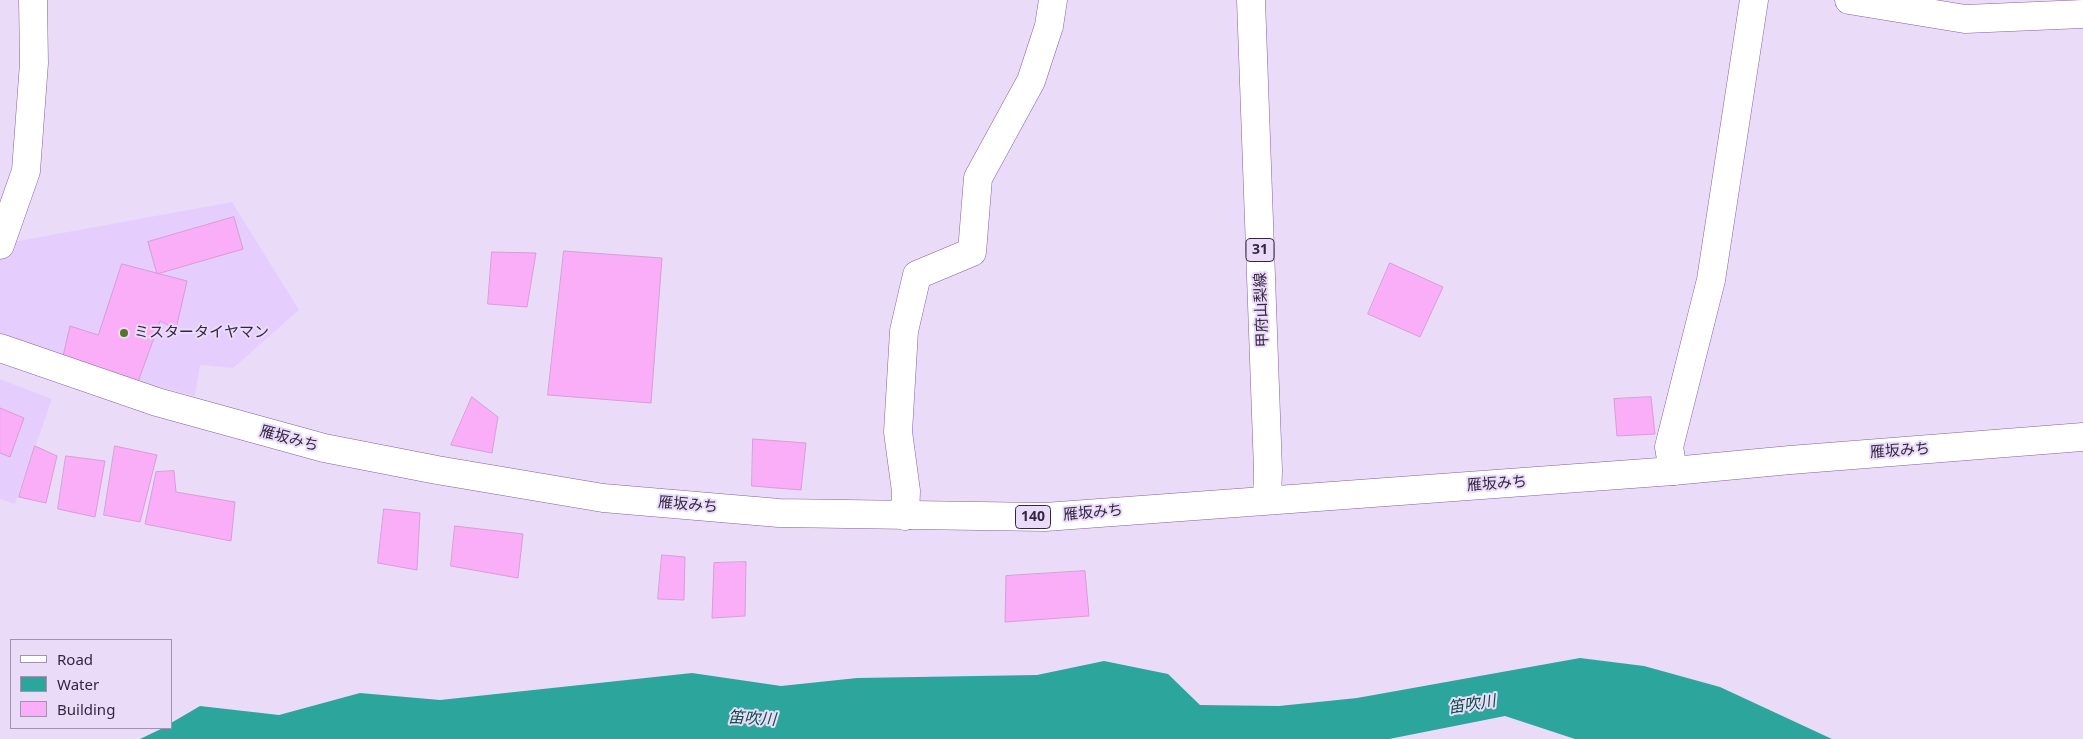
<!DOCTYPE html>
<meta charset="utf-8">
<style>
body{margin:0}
#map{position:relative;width:2083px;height:739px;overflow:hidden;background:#eadcf9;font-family:"Noto Sans",sans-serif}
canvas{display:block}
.legend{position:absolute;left:10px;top:639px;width:162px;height:90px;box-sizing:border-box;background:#eadcf9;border:1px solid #a193b0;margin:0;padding:6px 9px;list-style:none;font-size:15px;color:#342642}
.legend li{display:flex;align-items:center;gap:10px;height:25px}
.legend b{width:25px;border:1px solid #a193b0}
</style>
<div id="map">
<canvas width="2083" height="739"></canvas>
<ul class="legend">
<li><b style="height:6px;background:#fff"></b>Road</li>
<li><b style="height:14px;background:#2ca59c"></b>Water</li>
<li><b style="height:14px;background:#faaef8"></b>Building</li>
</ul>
</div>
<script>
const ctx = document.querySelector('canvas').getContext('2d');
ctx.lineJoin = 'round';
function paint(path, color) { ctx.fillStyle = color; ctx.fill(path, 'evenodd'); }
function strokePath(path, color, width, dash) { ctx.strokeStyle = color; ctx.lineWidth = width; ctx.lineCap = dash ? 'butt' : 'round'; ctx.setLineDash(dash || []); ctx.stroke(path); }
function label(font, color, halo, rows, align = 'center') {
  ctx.font = font + ' "Noto Sans","Noto Sans JP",sans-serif'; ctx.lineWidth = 4; ctx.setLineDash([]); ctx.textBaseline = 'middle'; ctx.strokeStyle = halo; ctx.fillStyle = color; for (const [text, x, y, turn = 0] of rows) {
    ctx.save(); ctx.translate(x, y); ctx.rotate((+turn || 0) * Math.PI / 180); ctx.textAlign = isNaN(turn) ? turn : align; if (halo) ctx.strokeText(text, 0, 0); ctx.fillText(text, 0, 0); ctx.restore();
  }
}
const built = new Path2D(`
 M232,202l67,108 -66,58 -33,-3 -5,31 -151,-38 -44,-22v-90l2,-2z
 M0,379l52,20 -37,105 -15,-5z`);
const water = new Path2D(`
 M1580,658l64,8 76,21 112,52h-257l-70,-23 -116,23h-1249l23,-11h8v-5l29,-17 79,9 81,-22 80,7 252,-27 89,13 76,-8 180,-3 67,-14 64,13 32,31 79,1 78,-8z`);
const building = new Path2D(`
 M234,217l9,32 -86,25 -9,-32z
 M564,251l98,7 -11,145 -103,-8z
 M492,252l44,1 -9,54 -39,-3z
 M1390,263l53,24 -23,50 -52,-23z
 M122,264l65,17 -11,48 -16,-8 -26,72 -73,-28 9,-39 28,9z
 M472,397l26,20 -6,36 -41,-8z
 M1651,397l4,37 -38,2 -3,-37z
 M0,408l24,10 -14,39 -10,-4z
 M753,439l53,4 -5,47 -49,-4z
 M35,446l22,10 -11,47 -27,-6z
 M115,446l42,9 -17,67 -36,-7z
 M66,456l39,5 -10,56 -37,-8z
 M174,471l2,21 59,10 -4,39 -86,-17 11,-52z
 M384,509l36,4 -3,57 -39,-7z
 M455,526l68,8 -5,44 -67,-12z
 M662,555l23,2 -1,43 -26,-1z
 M746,562l-1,54 -33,2 2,-55z
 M1085,571l4,45 -84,6 1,-46z`);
const minor = new Path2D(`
 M1849,0l116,19 118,-5
 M0,245l26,-74 8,-108 -1,-63
 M1673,471l-4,-24 42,-167 43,-280
 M905,516l1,-25 -8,-59 6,-101 13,-56 55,-23 6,-74 53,-97 18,-55 4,-26`);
const major = new Path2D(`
 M1251,0l17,470 -1,30`);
const highway = new Path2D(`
 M0,348l157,54 167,46 113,22 166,28 176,15 266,4 628,-46 117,-11 293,-23`);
const markers = [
 [124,333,5,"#587429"]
];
const shields = [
 [1260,250,28],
 [1033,517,35]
];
const shieldNames = [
 ["31",1260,250],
 ["140",1033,517]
];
const streetNames = [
 ["甲府山梨線",1262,310,-92],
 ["雁坂みち",289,439,15],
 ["雁坂みち",1900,451,-4],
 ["雁坂みち",1497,484,-4],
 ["雁坂みち",688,505,5],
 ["雁坂みち",1093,513,-5]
];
const poiNames = [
 ["ミスタータイヤマン",134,333]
];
const waterNames = [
 ["笛吹川",1472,705,-9],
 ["笛吹川",752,719,3]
];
paint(built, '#e5cefd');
paint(water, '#2ca59c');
paint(building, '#faaef8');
strokePath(building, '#d89cd6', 1);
strokePath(minor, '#8260a1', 29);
strokePath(major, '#8260a1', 29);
strokePath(highway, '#8260a1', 29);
strokePath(minor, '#fff', 28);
strokePath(major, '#fff', 28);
strokePath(highway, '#fff', 28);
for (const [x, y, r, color] of markers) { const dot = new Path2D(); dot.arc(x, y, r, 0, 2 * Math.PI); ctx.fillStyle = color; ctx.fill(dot); strokePath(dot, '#eadcf9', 2); }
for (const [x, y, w] of shields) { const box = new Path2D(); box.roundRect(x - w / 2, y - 11.5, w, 23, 4); ctx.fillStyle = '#eadcf9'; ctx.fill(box); strokePath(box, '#342642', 1); }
label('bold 14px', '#342642', null, shieldNames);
label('15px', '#342642', '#eadcf9', streetNames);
label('15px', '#342642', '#eadcf9', poiNames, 'left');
label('italic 16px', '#084e49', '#eadcf9', waterNames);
</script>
